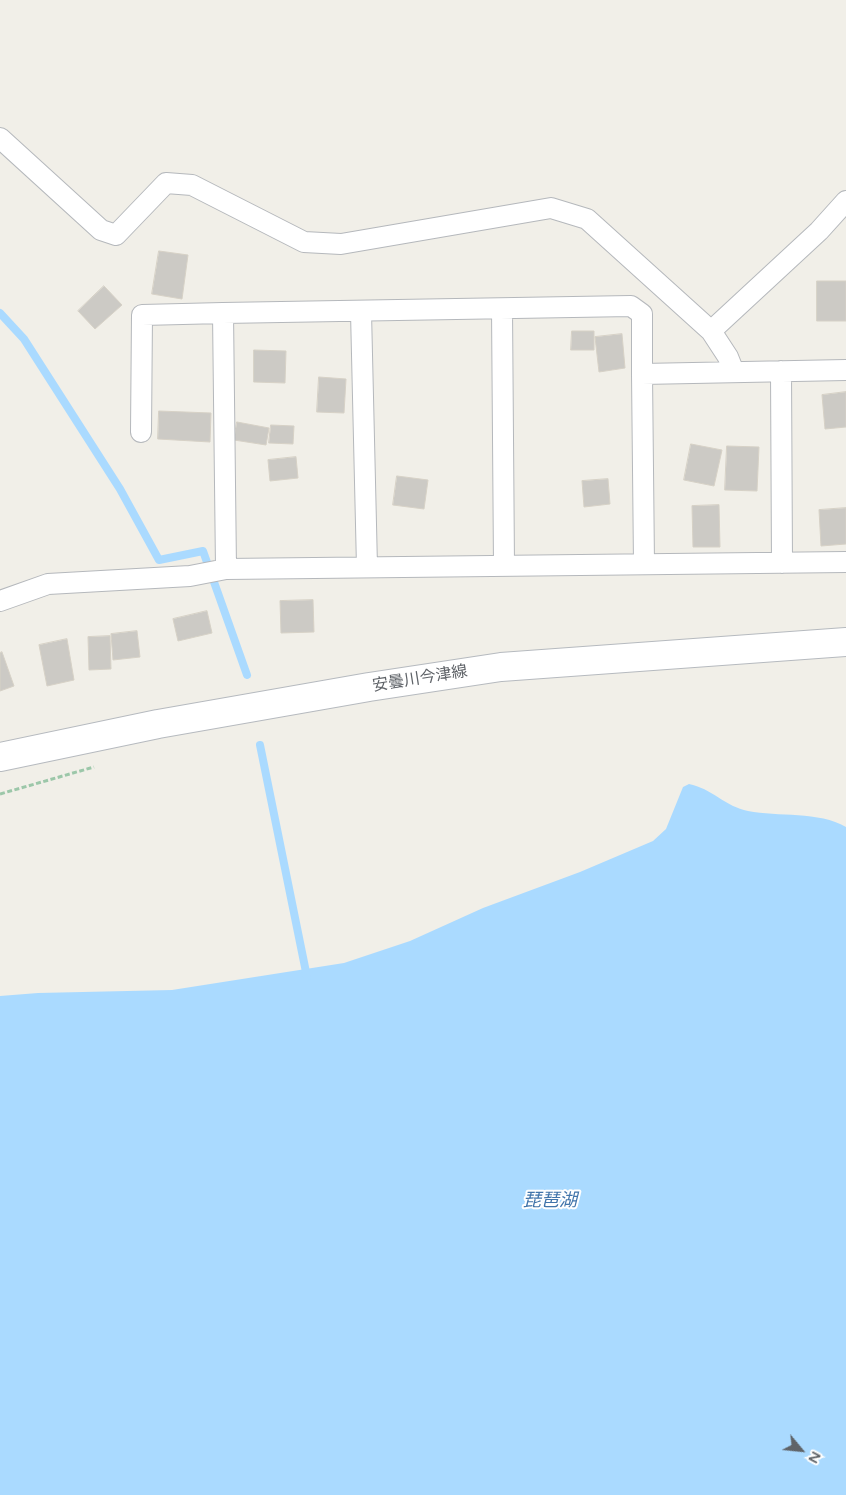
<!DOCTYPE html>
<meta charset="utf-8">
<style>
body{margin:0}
#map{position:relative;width:846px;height:1495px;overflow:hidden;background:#f1efe8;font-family:"Varela Round",sans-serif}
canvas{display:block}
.north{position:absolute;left:776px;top:1425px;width:50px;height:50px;-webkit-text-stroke:4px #fff;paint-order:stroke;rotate:118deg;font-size:14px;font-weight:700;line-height:20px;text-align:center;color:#5f6368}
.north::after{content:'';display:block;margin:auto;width:18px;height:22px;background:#5f6368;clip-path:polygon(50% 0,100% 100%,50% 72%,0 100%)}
</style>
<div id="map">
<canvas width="846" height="1495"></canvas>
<div class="north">N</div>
</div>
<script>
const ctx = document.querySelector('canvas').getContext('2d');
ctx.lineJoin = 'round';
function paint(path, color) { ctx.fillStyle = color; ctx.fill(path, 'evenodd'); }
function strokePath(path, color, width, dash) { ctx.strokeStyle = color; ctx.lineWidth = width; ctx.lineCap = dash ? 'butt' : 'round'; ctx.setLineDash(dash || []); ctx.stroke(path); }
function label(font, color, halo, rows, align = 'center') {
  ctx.font = font + ' "Varela Round","Noto Sans JP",sans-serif'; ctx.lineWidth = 4; ctx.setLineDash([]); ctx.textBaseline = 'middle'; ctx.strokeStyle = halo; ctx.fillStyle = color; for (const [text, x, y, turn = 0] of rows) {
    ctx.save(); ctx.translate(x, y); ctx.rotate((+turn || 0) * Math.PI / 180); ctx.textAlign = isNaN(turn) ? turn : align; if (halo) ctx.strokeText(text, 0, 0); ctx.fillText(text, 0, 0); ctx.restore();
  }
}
const water = new Path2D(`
 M689,784c22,4 37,23 59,27 30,6 71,0 98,16v668h-846v-499l38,-3 134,-3 172,-27 66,-22 73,-33 97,-36 73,-31 13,-12 17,-42z`);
const stream = new Path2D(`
 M0,313l24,26 96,150 39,71 44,-9 44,124
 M260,745l47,232`);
const building = new Path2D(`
 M159,251l29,4 -6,44 -30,-5z
 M817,281h29v40h-29z
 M104,286l18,19 -27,24 -17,-18z
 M572,331h22v19h-23z
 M622,334l3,34 -26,4 -4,-35z
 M254,350l32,1 -1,32 -31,-1z
 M319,377l27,2 -2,34 -27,-1z
 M846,392v35l-21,2 -3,-34z
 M159,411l52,2 -1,29 -52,-3z
 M237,422l32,6 -3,17 -32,-5z
 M271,425l23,1 -1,18 -24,-1z
 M691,444l31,6 -8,36 -30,-6z
 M727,446l32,1 -2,44 -32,-1z
 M296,457l2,21 -28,3 -2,-21z
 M397,476l31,4 -4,29 -31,-4z
 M608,479l2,25 -26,3 -2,-26z
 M719,505l1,42h-27l-1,-41z
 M846,508v36l-25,2 -2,-36z
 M313,600l1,32 -33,1 -1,-32z
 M207,611l5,22 -34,8 -5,-22z
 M137,631l3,26 -27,3 -2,-26z
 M110,636l1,33 -22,1 -1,-33z
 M67,639l7,41 -27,6 -8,-41z
 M2,652l12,34 -14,5v-38z`);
const path = new Path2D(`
 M0,794l94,-27`);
const street = new Path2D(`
 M0,138l101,92 15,5 50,-52 26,2 112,57 37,2 210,-36 36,11 124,112 108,-100 27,-30
 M502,309l2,257
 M361,312l6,255
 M711,331l17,26 6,15
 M781,371l1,192
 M642,374l2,190
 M141,432l1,-117 81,-2
 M226,569l-3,-256 408,-7 11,8v60l204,-4
 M0,601l48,-17 142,-8 36,-7 620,-7`);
const secondary = new Path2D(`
 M0,757l158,-33 211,-37 132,-20 345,-25`);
const streetNames = [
 ["安曇川今津線",420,679,-9]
];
const waterNames = [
 ["琵琶湖",550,1201]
];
paint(water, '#aadaff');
strokePath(stream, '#aadaff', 8);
paint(building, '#cccac5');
strokePath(building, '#d6d1c6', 1);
strokePath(street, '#b5b8bc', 22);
strokePath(secondary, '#b6babf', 30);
strokePath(path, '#9cc7a9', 3, [5, 2.5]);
strokePath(street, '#fff', 20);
strokePath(secondary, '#fff', 28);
label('16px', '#5f6368', '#fff', streetNames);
label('italic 18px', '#4174aa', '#fff', waterNames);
</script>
